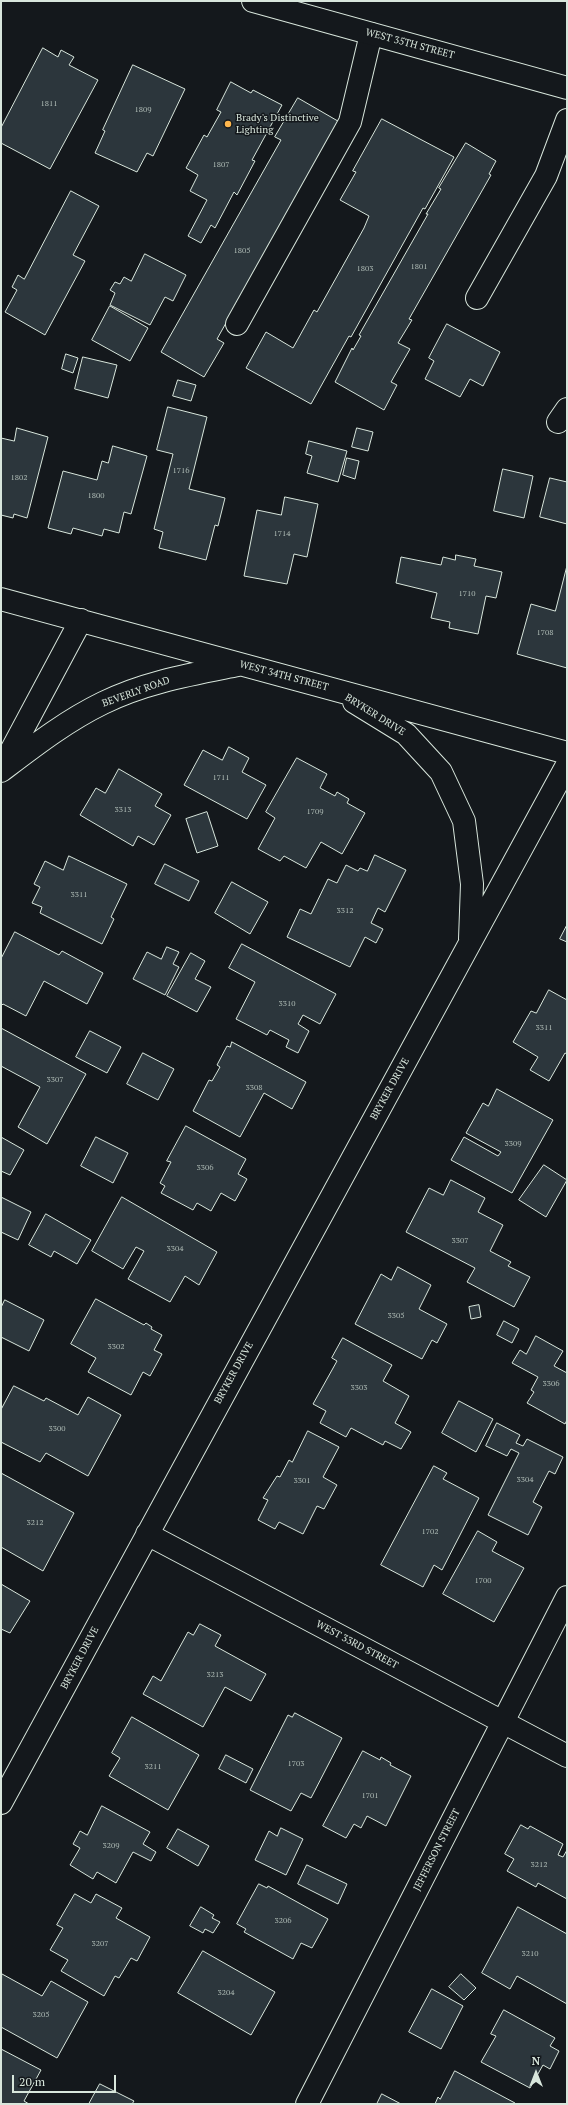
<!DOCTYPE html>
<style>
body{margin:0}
#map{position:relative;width:568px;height:2105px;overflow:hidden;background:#14181c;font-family:"PT Serif",serif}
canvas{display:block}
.frame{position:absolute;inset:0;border:2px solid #d8e6dc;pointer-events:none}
.north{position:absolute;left:516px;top:2053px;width:40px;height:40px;-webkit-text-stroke:3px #14181c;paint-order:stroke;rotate:0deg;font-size:11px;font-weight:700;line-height:16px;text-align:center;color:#d8e6dc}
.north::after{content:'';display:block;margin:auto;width:14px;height:18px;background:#d8e6dc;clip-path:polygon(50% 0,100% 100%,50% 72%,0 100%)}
.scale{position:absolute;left:12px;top:2075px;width:104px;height:18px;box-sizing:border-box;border:2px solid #d8e6dc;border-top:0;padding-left:5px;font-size:12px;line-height:14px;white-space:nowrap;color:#d8e6dc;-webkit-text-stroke:3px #14181c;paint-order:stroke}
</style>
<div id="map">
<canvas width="568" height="2105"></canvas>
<div class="frame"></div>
<div class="north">N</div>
<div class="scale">20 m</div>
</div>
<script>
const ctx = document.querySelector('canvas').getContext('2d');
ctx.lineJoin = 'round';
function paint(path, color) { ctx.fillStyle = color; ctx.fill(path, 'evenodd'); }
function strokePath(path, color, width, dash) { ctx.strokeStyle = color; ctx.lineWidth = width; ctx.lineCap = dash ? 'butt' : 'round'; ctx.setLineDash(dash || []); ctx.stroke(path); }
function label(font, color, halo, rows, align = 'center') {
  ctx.font = font + ' "PT Serif",serif'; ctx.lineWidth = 3; ctx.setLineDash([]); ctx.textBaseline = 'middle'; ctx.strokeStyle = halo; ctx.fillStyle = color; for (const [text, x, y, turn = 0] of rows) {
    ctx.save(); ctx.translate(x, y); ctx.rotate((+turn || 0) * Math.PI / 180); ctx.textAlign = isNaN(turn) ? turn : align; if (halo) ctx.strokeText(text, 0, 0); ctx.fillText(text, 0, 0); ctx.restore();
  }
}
const building = new Path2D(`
 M43,48l15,9 3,-7 13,7 -5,8 29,15 -48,89 -49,-26v-15z
 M133,65l52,24 -32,67 -6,-3 -10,19 -42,-19 10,-22 -2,-1z
 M231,82l20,11 2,-3 29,15 -30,55 3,1 -18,34 -3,-3 -19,36 -4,-3 -10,18 -13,-7 19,-36 -17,-9 8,-16 -12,-7 18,-33 3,2 14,-25 -4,-2z
 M298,98l45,26 -26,37 -100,178 7,4 -20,34 -43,-25 120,-212 -6,-3z
 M382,119l72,38 -29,52 -2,-1 -72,129 -2,-1 -38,68 -65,-36 20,-36 27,16 21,-38 3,2 47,-84 5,-12 -29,-16 16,-28 -3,-1z
 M466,143l30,18 -7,13 2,1 -82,144 3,1 -14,23 12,6 -19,33 6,3 -13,25 -49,-28 17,-34 1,2 8,-14 -2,-1 69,-121h-2l15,-25 -2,-1z
 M71,191l28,15 -26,49 12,6 -40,74 -40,-23 12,-22 -5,-3 6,-12 6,4z
 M145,254l41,21 -13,26 -8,-4 -15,28 -40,-20 5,-12 -5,-3 5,-8 5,2 4,-7 7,4z
 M110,306l38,22 -18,33 -38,-21z
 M447,324l53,28 -17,34 -13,-7 -10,18 -35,-18 9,-18 -5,-3z
 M66,354l12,4 -5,15 -11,-4z
 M83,357l34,8 -9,33 -33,-9z
 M178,380l18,5 -5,16 -18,-5z
 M168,407l39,10 -18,72 36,9 -7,28 -3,-1 -9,35 -47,-12 4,-16 -9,-3 19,-75 -16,-4z
 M17,428l31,9 -21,81 -13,-4 -1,4 -12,-3v-77l13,3z
 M357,428l16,4 -5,19 -16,-4z
 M309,441l38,10 -9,31 -31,-9 5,-17 -6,-2z
 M113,446l34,10 -16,58 -7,-2 -5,21 -15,-4 -2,7 -29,-8 -2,6 -23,-6 15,-57 34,9 5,-19 6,2z
 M347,458l12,3 -4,18 -12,-4z
 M503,469l30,7 -9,42 -30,-7z
 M550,478l17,4v42l-27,-7z
 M285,497l33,7 -11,53 -13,-3 -7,30 -43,-8 13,-66 24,5z
 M456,555l20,4 -2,7 28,6 -6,26 -10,-2 -8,38 -29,-6 1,-6 -19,-4 6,-25 -41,-10 5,-26 40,8 2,-8 12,3z
 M567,566v102l-50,-14 14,-50 24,7z
 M229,747l20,11 -7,14 24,13 -19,34 -63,-34 19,-35 19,10z
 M297,758l30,16 -7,14 15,8 2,-4 12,7 -2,4 18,10 -23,41 -21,-12 -15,26 -22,-12 -4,5 -22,-12 17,-31 -9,-6z
 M119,769l43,25 -7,12 16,9 -17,30 -16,-9 -5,10 -53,-31 16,-27 9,5z
 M207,812l11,34 -21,7 -11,-34z
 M375,855l31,15 -21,42 -7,-4 -7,15 12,6 -7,14 -11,-6 -15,30 -63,-30 13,-28 11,5 17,-35 9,4 9,-18 12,6 2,-3 7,3z
 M69,856l58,28 -16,33 3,2 -12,25 -62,-31 2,-6 -10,-4 8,-16 -6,-3 11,-23 18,9z
 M165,864l34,17 -10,20 -34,-17z
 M232,882l36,20 -18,32 -35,-21z
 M567,925v17l-7,-3z
 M15,932l44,23 3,-4 41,22 -16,31 -43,-23 -18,35 -23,-12 -2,2v-47z
 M242,944l94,50 -16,30 -17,-9 -5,9 11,7 -11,22 -12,-6 3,-7 -19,-10 -3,5 -31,-16 19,-37 -26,-14z
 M167,947l12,5 -6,12 6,3 -14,28 -32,-16 14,-27 14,7z
 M191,953l14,8 -10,18 16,8 -14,25 -30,-16z
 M549,990l18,10v54l-2,-1 -16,28 -19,-11 8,-13 -25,-15 18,-31 5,2z
 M1,1028l85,46 -39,70 -29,-17 22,-40 -39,-21z
 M90,1031l31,16 -14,26 -31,-16z
 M232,1042l74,40 -14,27 -28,-16 -24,44 -47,-26 16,-31 3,1 8,-14 -3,-2 10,-19 3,1z
 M143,1053l31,16 -16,31 -31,-16z
 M497,1089l56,31 -41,73 -61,-33 13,-23 34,19 3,-4 -35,-19 17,-30 5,3z
 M186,1126l60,33 -8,15 9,5 -12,22 -14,-8 -10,18 -14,-8 -4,7 -32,-17 4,-7 -5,-3 11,-21 -4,-1z
 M1,1137l23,13 -14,25 -9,-4z
 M96,1137l32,16 -15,30 -32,-17z
 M544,1165l23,15 -21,37 -27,-17z
 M451,1180l34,18 -7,14 25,13 -13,26 21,11 -3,4 22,11 -16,30 -47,-25 8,-14 -69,-36 23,-44 14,7z
 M1,1197l30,15 -13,28 -17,-8z
 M122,1197l95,55 -18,33 -14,-9 -15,26 -42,-23 16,-28 -8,-4 -13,22 -31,-18z
 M46,1214l45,26 -14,24 -23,-13 -3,6 -22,-12z
 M398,1267l33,18 -12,24 28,15 -10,19 -5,-3 -10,19 -67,-35 26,-50 10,6z
 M96,1299l48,26 2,-2 6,4 -1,2 11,6 -8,15 8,4 -12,22 -7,-4 -12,23 -43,-23 8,-14 -25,-14z
 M5,1300l39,20 -15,31 -28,-14v-29z
 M479,1305l2,12 -10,2 -2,-12z
 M504,1321l15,8 -7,14 -15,-8z
 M536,1336l27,15 -9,15 13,7v47l-2,4 -38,-21 7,-11 -3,-2 7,-13 -26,-14 8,-13 6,4z
 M343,1338l49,27 -9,16 26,15 -14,27 16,9 -10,17 -16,-8 -2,4 -32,-17 -5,9 -26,-14 6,-12 -13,-7 24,-43 -5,-3z
 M14,1386l30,15 2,-3 32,17 10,-18 33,18 -33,61 -42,-23 -6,9 -39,-20v-32z
 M459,1401l34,18 -17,33 -34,-19z
 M497,1423l23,12 -4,8 7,3 4,-7 36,18 -8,17 -6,-3 -16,31 9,5 -14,28 -40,-20 31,-62 -8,-4 -4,7 -21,-10z
 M308,1431l31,16 -16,30 14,8 -13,24 -7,-3 -14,28 -24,-12 -4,7 -17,-9 10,-20 -5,-2 14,-22 3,1 9,-17 3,2z
 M434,1466l13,7 -4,6 36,19 -37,72 -8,-5 -11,22 -42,-22z
 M1,1473l73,40 -31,58 -42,-24z
 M478,1531l19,11 -5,9 32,17 -30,54 -51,-28z
 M1,1584l29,17 -20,32 -9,-4z
 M200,1624l21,11 -6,11 51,28 -15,27 -26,-14 -22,40 -60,-33 10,-18 8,5 27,-49 5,3z
 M295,1713l47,25 -31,60 -10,-5 -10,18 -41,-21 38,-75 4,2z
 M132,1717l67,38 -31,55 -59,-34 11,-18 -8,-5z
 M363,1751l17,9 1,-3 10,6 -1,2 21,11 -25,50 -19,-10 -6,12 -7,-4 -8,14 -23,-12z
 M226,1755l27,14 -7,14 -27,-14z
 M102,1806l48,26 -7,12 13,8 -5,9 -18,-9 -17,31 -19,-11 -4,7 -23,-14 10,-17 -7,-4 7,-13 7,4z
 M521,1825l7,4 2,-3 33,18 -5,11 5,2 4,-7v49l-29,-16 -2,4 -29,-16 7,-12 -9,-5z
 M281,1828l22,11 -17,36 -31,-15 14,-29 8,5z
 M178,1829l31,17 -11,20 -31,-18z
 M307,1865l40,19 -9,20 -40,-20z
 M259,1884l8,4 1,-2 60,33 -16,29 -11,-5 -8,16 -49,-27 2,-3 -9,-5z
 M75,1894l16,9 5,-9 26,14 -6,10 34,19 -13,24 -6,-3 -12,20 -4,-2 -11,20 -43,-25 7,-11 -18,-10 13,-22 -6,-3z
 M201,1907l13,8 -2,3 8,4 -7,11 -8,-4 -2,4 -13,-7z
 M518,1907l49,27v70l-50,-28 -7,13 -28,-16z
 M203,1951l72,41 -24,43 -73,-42z
 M2,1974l40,22 9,-15 37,21 -31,56 -56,-31z
 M461,1974l15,14 -12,12 -15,-13z
 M432,1989l31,17 -22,43 -32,-17z
 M504,2010l51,28 -5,8 9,5 -9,18 -7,-4 -13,23 -49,-26 15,-26 -5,-2z
 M1,2049l40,21 -17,31 5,3h-28z
 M455,2071l60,32v1h-80l3,-7 2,2z
 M100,2084l34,17 -2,3h-43z
 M382,2094l19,10h-24z`);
const minor = new Path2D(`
 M477,298l69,-122 21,-56
 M237,324l113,-202 21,-88
 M558,422l9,-13
 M1,599l566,154
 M354,702l52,32 35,38 23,49 8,63 -2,55
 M3,766l78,-146
 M1,771c33,-25 65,-50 102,-68 42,-21 90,-29 135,-38
 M147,1534l420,222
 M1,1803l566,-1038
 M307,2104l260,-507`);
const major = new Path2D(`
 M253,1l314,87`);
const markers = [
 [228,124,4,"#ffb74d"]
];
const numberNames = [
 ["1811",49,104],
 ["1809",143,110],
 ["1807",221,165],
 ["1805",242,251],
 ["1801",419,267],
 ["1803",365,269],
 ["1716",181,471],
 ["1802",19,478],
 ["1800",96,496],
 ["1714",282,534],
 ["1710",467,594],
 ["1708",545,633],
 ["1711",221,778],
 ["3313",123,810],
 ["1709",315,812],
 ["3311",79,895],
 ["3312",345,911],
 ["3310",287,1004],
 ["3311",544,1028],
 ["3307",55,1080],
 ["3308",254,1088],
 ["3309",513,1144],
 ["3306",205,1168],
 ["3307",460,1241],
 ["3304",175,1249],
 ["3305",396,1316],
 ["3302",116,1347],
 ["3306",551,1384],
 ["3303",359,1388],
 ["3300",57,1429],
 ["3304",525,1480],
 ["3301",302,1481],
 ["3212",35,1523],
 ["1702",430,1532],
 ["1700",483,1581],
 ["3213",215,1675],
 ["1703",296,1764],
 ["3211",153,1767],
 ["1701",370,1796],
 ["3209",111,1846],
 ["3212",539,1865],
 ["3206",283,1921],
 ["3207",100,1944],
 ["3210",530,1954],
 ["3204",226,1993],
 ["3205",41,2015]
];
const streetNames = [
 ["WEST 35TH STREET",410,44,15],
 ["WEST 34TH STREET",284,676,15],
 ["BEVERLY ROAD",136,692,-20],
 ["BRYKER DRIVE",375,715,32],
 ["BRYKER DRIVE",390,1089,-61],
 ["BRYKER DRIVE",234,1373,-61],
 ["WEST 33RD STREET",357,1645,28],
 ["BRYKER DRIVE",80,1658,-62],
 ["JEFFERSON STREET",437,1850,-63]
];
const poiNames = [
 ["Brady's Distinctive",236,118],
 ["Lighting",236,130]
];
paint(building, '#2c363c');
strokePath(building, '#d8e6dc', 1);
strokePath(minor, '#d8e6dc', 24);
strokePath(major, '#d8e6dc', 24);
strokePath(minor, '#14181c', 22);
strokePath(major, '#14181c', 22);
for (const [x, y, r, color] of markers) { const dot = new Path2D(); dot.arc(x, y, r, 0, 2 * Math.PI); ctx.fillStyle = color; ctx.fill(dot); strokePath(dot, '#14181c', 1.5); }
label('8px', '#adbab4', null, numberNames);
label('10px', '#d8e6dc', '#14181c', streetNames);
label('10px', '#d8e6dc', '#14181c', poiNames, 'left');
</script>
